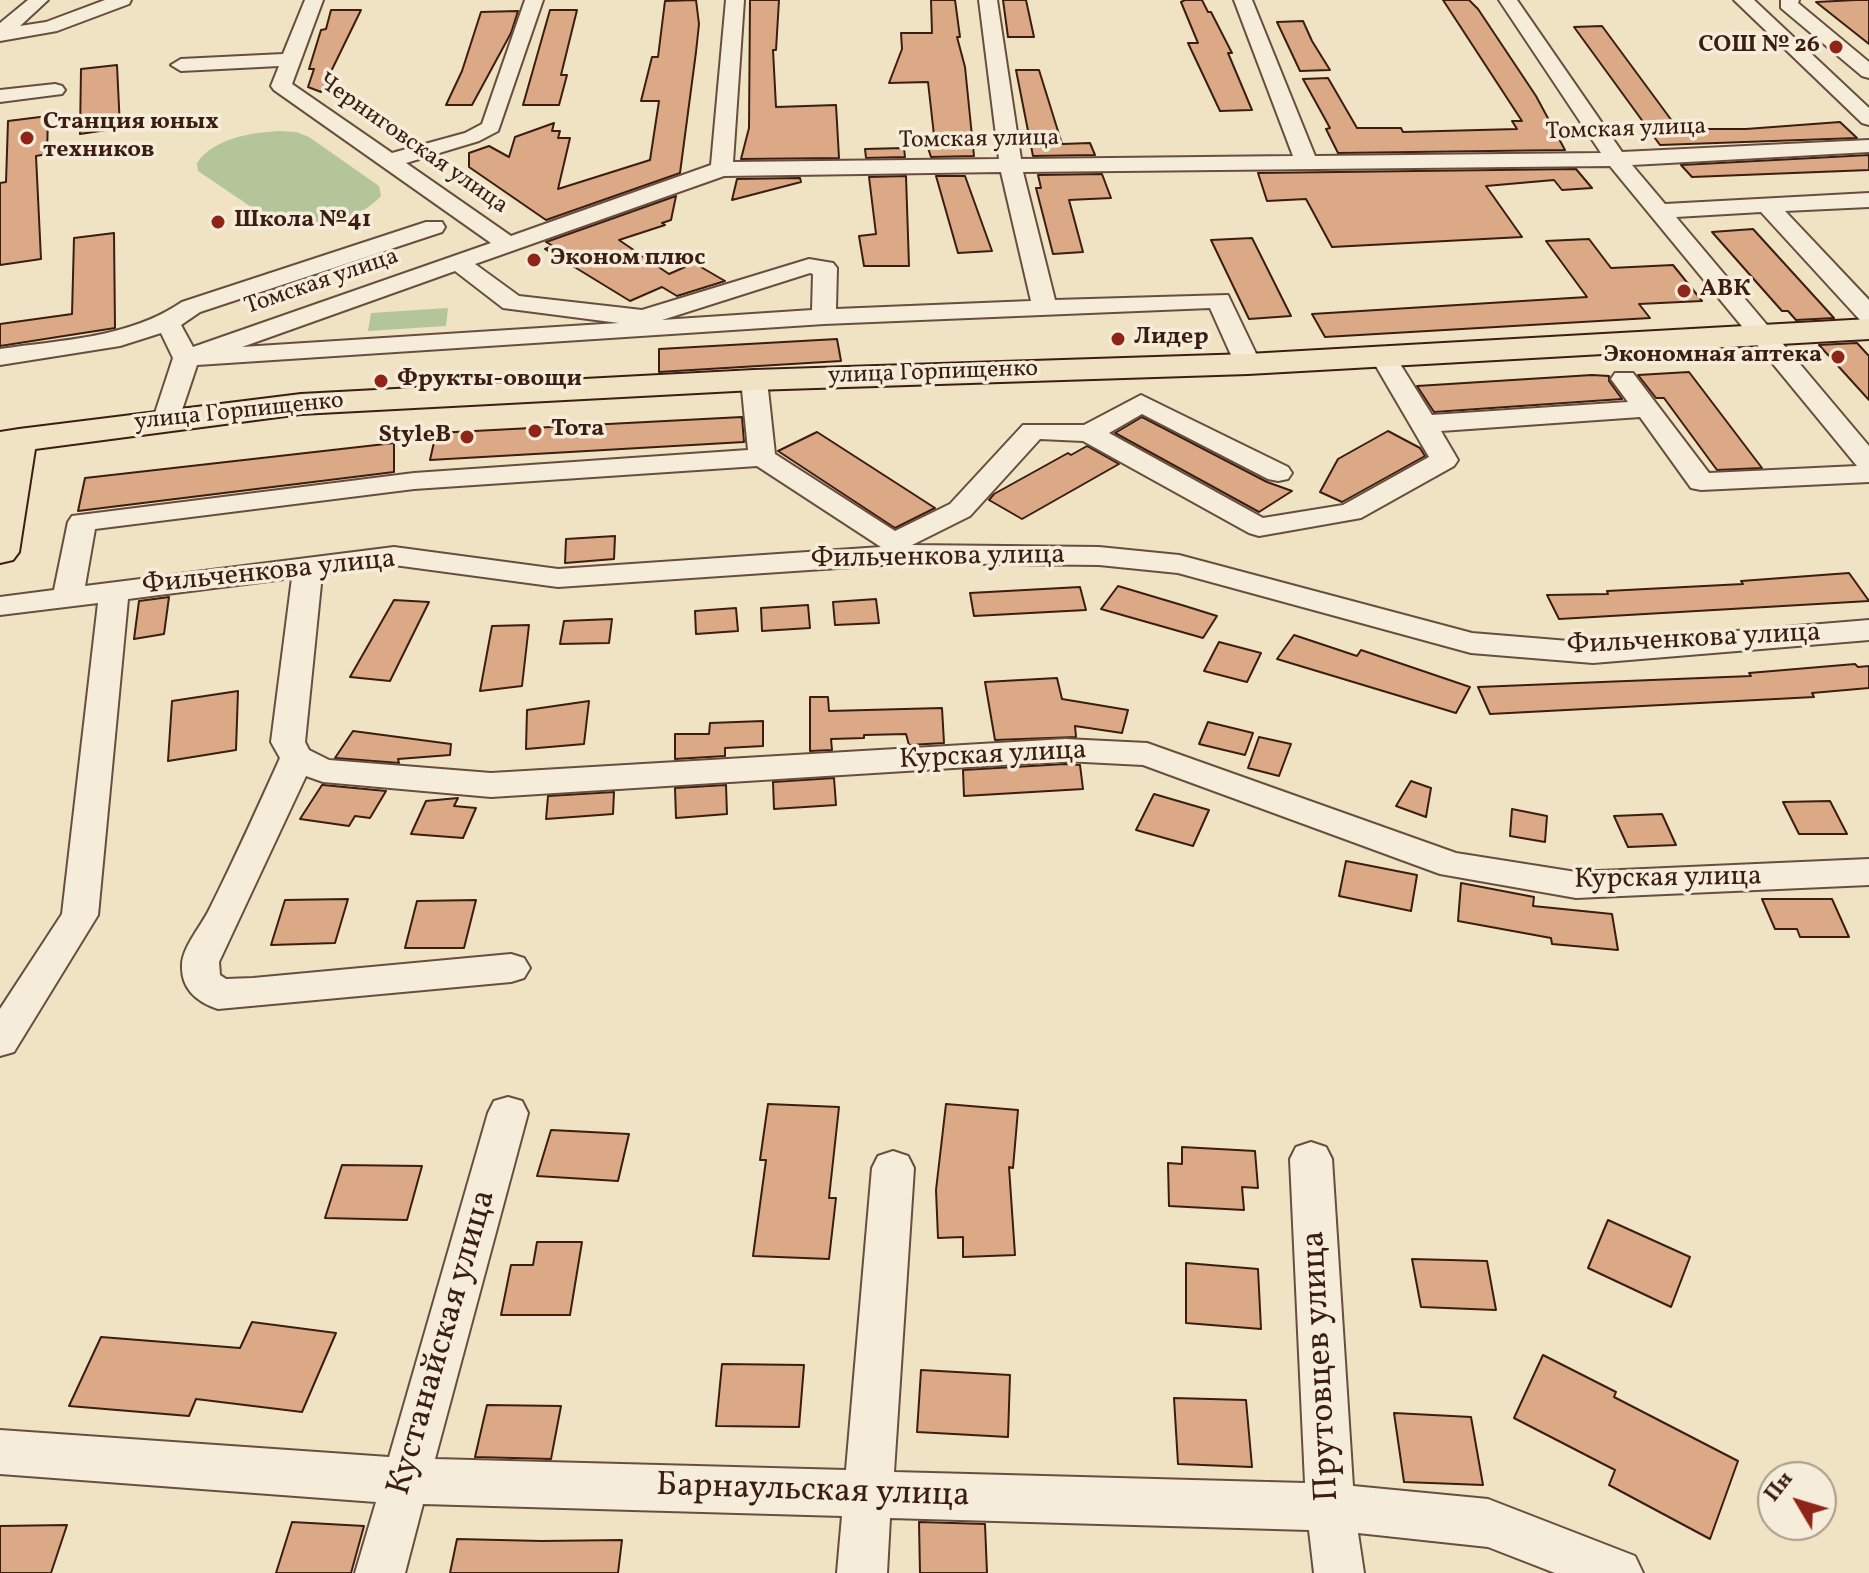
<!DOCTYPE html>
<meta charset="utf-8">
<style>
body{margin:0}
#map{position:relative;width:1869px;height:1573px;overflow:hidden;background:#efe3c4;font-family:Vollkorn,serif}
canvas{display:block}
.north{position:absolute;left:1757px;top:1461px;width:80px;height:80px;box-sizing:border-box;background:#f5edd9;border:2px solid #ab9a89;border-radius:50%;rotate:308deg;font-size:22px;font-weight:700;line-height:32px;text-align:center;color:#3b1d11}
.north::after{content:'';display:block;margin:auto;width:28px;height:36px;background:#8f2418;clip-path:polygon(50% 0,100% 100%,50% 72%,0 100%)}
</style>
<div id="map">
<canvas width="1869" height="1573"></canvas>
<div class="north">Пн</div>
</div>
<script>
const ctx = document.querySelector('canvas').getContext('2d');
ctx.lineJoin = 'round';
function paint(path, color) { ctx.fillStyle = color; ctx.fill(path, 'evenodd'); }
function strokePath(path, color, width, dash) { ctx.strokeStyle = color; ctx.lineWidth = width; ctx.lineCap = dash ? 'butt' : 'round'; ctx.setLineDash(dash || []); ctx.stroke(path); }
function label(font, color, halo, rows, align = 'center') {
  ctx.font = font + ' Vollkorn,serif'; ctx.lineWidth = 7; ctx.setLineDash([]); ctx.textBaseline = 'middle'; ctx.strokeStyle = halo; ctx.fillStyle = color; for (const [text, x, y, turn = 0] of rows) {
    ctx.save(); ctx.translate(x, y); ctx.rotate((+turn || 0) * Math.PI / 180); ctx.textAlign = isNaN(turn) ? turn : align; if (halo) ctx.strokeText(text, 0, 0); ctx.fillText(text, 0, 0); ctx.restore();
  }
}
const green = new Path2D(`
 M278,131l18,1 13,5 70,49 2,10c-26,28 -69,33 -106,27l-77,-52 -1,-8c17,-25 53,-30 81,-32z
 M448,308l-2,18 -78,5 3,-18z`);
const building = new Path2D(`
 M696,0l3,24 -3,28 -16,121 -134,47 -77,-53v-14l20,-7 20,11 6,-20 39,-14 -2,8h8l-2,7h12l-12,51 92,-29 9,-59h-18l11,-44h6l7,-56z
 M750,0h29l-3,50h-3l3,57 60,-2 3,53 -98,1 8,-31z
 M931,0h24l5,37h-3l8,30 9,89 -43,1 -4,-12 8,-1 -7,-62 -39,1 13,-34 -1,-16h31z
 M1003,0h23l8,37h-26z
 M1185,0h17l6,12h3l21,41h-4l24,57 -32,1 -32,-68h10l-17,-41z
 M1443,0h26l9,9 58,87 29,54 -227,3 -12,-24 4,-1 -27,-49 25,-1 29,50h44l2,4 114,-3 -5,-8h10z
 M1869,0v44l-53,-42 40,-2z
 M331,10h30l-40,82 -13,-5 6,-18h-5l12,-39 5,-1z
 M550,10h27l-16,65h6l-8,30h-36z
 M518,11l-7,22 -39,72h-26l16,-34 19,-59z
 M1303,21l9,20 18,29 -30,1 -23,-49z
 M1602,26l76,103h68l94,-7 17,16 -197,7 -86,-118z
 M117,65l3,63 -40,6 1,-65z
 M1016,70h23l23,74 28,-1 5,12 -62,1z
 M48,116l-1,38 -11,2 5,103 -41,6v-82l6,-1 2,-61z
 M904,148l1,9 -39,1 -1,-9z
 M1869,155v15l-177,7 -11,-12z
 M1576,169l16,19 -30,2 -8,-10 -68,6 36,51 -190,10 -26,-48 -39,2 -9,-28z
 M1102,174l9,24 -42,2 14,52 -30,2 -17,-66h5l-3,-13z
 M906,176l3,90h-45l-5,-30 17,-2 -7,-57z
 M936,176h29l27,75 -34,2z
 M800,178l1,4 -69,18 5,-21z
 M676,196l-5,24 -9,3 3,2 -46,15 50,34 25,-11 31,18 -48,15 -15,-9 -32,14 -85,-52 8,-3 -7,-4z
 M1753,229l81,89 -38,2 -8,-9h-6l-70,-79z
 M114,233l1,95 -115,18v-22l72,-10 2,-76z
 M1252,238l39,78 -42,3 -38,-79z
 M1589,239l22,29 62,-3 29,36 -63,3 11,14 -325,19 -13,-23 275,-17 -41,-56z
 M837,339l4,22 -182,11v-23z
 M1857,343l12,13v44l-50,-55z
 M1689,372l73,96 -45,2 -53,-72h-8l-18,-23z
 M1592,375l17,1v5l13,18 -188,13 -17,-26z
 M742,417l2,25 -314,18 6,-27z
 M1142,417l125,65 25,9 -33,21 -144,-79z
 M1388,431l32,17 5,8 -83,46 -22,-10 18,-33z
 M817,432l118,76 -40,20 -117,-77z
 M394,443v29l-316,39 7,-33z
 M1087,446l32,18 -97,55 -33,-19 5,-6 74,-41 3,2z
 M615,536l-1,23 -49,4 1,-24z
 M1849,573l20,28 -310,18 -12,-24 61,-1 -1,-3 136,-7 -2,-3z
 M1118,586l67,20 32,10 -14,22 -102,-29z
 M1080,587l6,23 -112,6 -4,-23z
 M169,597l-5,37 -30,5 5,-38z
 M876,599l3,24 -44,2 -2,-23z
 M394,600l35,2 -39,79 -40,-4z
 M808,605l2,23 -48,3 -1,-23z
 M736,608l2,23 -42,3 -1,-23z
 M612,619l-3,24 -49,1 4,-23z
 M529,625l-7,61 -42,5 12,-65z
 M1294,635l63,21 4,-6 109,37 -14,26 -179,-54z
 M1219,642l42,11 -14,29 -43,-11z
 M1855,664l3,3 11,-1v22l-57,5 2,4 -324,17 -12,-27 273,-11 -2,-3z
 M1057,678l5,21 66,11 -6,23 -47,-7 1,11 -81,3 -10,-58z
 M238,691l-2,59 -68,11 4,-60z
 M810,697h18l1,14 113,-3 2,35 -35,2 -3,-11 -42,1v3l-33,1 1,11 -22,1z
 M589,701l-5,43 -58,5 1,-39z
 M763,721v25l-38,2v8l-50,3v-25h34l1,-11z
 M1208,722l45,11 -8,22 -46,-11z
 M353,731l98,13 -1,11 -52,4 1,4 -64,-5z
 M1259,737l32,7 -12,32 -31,-8z
 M1065,764l15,1 3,24 -119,7 -1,-26z
 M834,778l2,27 -62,4 -1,-27z
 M1411,781l20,7 -5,29 -30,-11z
 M322,785h1l63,6 -16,27 -15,-2 -6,10 -49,-7z
 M726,785l1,29 -51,4 -1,-30z
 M614,792l-1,22 -67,5 2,-23z
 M1154,794l55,16 -16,36 -57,-16z
 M458,798l-4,8 22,2 -13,30 -52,-4 15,-33z
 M1830,801l17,33h-48l-16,-32z
 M1512,809l35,7 -2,26 -35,-6z
 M1662,814l14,31 -48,2 -14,-31z
 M1346,861l71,14 -6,36 -72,-15z
 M1461,883l73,14 -1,9 79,8 6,36 -66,-6 -1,-6 -93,-17z
 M348,899l-13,44 -64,2 14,-45z
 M1762,899h70l17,38h-49l-3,-8h-22z
 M476,900l-12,48h-59l12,-47z
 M768,1104l71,3 -10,91h7l-7,61 -76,-3 13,-96h-6z
 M946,1104l72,6 -5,58 -4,-1 6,88 -52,2v-20l-25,1 -2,-48z
 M551,1130l78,4 -11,47 -81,-5z
 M1182,1147l73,4 3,37 -16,-1 2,23 -75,-4 -1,-43 14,1z
 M342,1165l80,1 -15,54 -82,-2z
 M1608,1220l82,37 -19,50 -83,-39z
 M537,1242h45l-12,73h-69l10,-50h22z
 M1412,1259l75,2 9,49 -75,-3z
 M1186,1263l72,6 3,60 -75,-6z
 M252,1322l84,11 -34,79 -106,-13 -7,17 -120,-10 32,-69 139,11z
 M1543,1355l73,37 -2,5 124,64 -28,78 -101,-54 6,-15 -101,-52z
 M722,1364l82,1 -5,62 -83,-1z
 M921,1370l89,5 -2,62 -91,-5z
 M1174,1398l72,2 6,67 -74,-3z
 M487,1405l74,1 -10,53 -76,-2z
 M1394,1413l77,4 12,68 -79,-3z
 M292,1522l72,4 -13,47h-75z
 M919,1522l66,2 2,49h-67z
 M67,1525l-16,48h-51v-47z
 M457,1539l85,2 80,-1 -4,33h-168z`);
const minor = new Path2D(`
 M28,0h20l-28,26 26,-4 59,-22h26l-2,4 -72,27 -57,10v-18z
 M305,0h18l-31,84 100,69 73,-20 17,-9 43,-124h18l-45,131 -19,10 -73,22 105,73 200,-71 15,-165h18l-11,162 266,-3 -20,-159h18l24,159 272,-3 -59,-156h18l63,156 286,-3 -102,-153h18l105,152 247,-12v12l-237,13 33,39 204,-11v14l-84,4 84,89v22l-9,-2 -99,-108 -85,5 193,229v36l-168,8 -10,-2 -51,-71 -199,14 17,29 -4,6 -93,52 -102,18 -10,-3 -166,-92 -43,-2 -70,77 -58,29 187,2 80,8 293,78 121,10 276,-23v20l-276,23 -122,-10 -293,-80 -79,-8 -187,-2 -354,24 -164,-22 -72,9 -17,168 4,8 20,10 162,13 574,-34 82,4 309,110 120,19 293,-13v26l-293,13 -136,-24 -297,-109 -78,-4 -574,36 -168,-15 -17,-6 -87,186 1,13 6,4 27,-1 258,-24 13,4 6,10 -6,10 -13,4 -293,27c-21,-7 -37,-20 -36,-44 0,-17 19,-39 27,-55 25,-50 48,-101 71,-152l-9,-16 21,-164 -164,21 -30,316 -84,137 -14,4v-47l62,-95 36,-311 -98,12v-18l54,-7 14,-68 4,-6 342,-43 334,-23 -7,-70 4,-6h18l4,6 8,74 120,77 55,-27 73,-79h61l57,-30 147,72 4,6 -4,6 -10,2 -10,-2 -126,-65 -33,19 154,85 80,-13 86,-48 -59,-101 4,-5h18l40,64 196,-13 -17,-23 4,-6h18l76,100 148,-7 -247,-300 -587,6 32,128 173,-5 33,69 -4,5h-18l-4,-5 -25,-56 -386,16 -627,41 -18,54 -4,6h-18l-4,-6 20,-61 -12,-25 -41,13 -120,19v-16c61,-9 130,-11 182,-47l244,-80h16l3,5 -3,5 -242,80 -19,13 12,22 298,-104 -217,-153 -3,-4 8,-20 -98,5 -10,-6 10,-6 102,-5zM1001,172l30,129 -195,8 1,-41 -4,-5 -24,-4 -167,51 -123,-14 -44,-32 249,-88zM455,271l48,37 116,15 -377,24zM810,273l3,1 -1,36 -150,10zM757,466l124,81 -323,22 -164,-22 -309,39 10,-57 319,-40z
 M1734,0h20l115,108v17l-7,-2z
 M1781,0h18l-1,3 71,59v16l-7,-2 -81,-68z
 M55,84l7,2 3,4 -3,4 -62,8v-12z
 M508,1097l14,4 6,12 -93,346 411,11 26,-302 6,-12 15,-5 15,5 6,12 -20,304 411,11 -15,-324 6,-12 15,-5 15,5 6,12 21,327 135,13 147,57 8,17h-88l-67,-26 -130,-14 6,40h-50l-5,-43 -419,-12 -3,55h-50l5,-57 -419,-12 -18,69h-50l21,-71 -376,-28v-44l389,27 99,-344 6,-12z`);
const major = new Path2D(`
 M1869,319v20l-621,35 -494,16 -453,24 -266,35 -16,103 -6,8 -13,3v-131l19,-3 282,-35 453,-24 494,-16z`);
const markers = [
 [1836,47,8,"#8f2418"],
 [27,138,8,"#8f2418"],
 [218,222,8,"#8f2418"],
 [534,260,8,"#8f2418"],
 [1684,291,8,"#8f2418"],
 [1118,339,8,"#8f2418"],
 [1838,357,8,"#8f2418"],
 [381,381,8,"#8f2418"],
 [535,431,8,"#8f2418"],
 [467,437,8,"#8f2418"]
];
const farPoinames = [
 ["СОШ № 26",1820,47,"right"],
 ["Станция юных",43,124],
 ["техников",43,152],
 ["Школа №41",234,222],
 ["Эконом плюс",550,260],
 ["АВК",1700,291],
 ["Лидер",1134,339],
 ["Экономная аптека",1822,357,"right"],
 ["Фрукты-овощи",397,381],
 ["Тота",551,431],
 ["StyleB",451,437,"right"]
];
const farStreetnames = [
 ["Томская улица",1626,131,-2],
 ["Томская улица",979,141,-1],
 ["Черниговская улица",412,145,35],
 ["Томская улица",322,283,-19],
 ["улица Горпищенко",933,374,-2],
 ["улица Горпищенко",239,413,-6]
];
const streetNames = [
 ["Фильченкова улица",938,559,-1],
 ["Фильченкова улица",269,574,-6],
 ["Фильченкова улица",1694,641,-3],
 ["Курская улица",993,757,-3],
 ["Курская улица",1668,880,-1]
];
const nearStreetnames = [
 ["Кустанайская улица",444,1343,-74],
 ["Прутовцев улица",1323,1366,-93],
 ["Барнаульская улица",813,1493,2]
];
paint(green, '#b3c599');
paint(building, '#dca986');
strokePath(building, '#3b1d11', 2);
strokePath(minor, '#684e3e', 4);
strokePath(major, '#3b1d11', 4);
paint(minor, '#f5edd9');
paint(major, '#efe3c4');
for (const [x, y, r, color] of markers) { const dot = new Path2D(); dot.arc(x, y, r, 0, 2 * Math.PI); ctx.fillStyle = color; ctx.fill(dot); strokePath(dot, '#f5edd9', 3); }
label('bold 24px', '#3b1d11', '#f5edd9', farPoinames, 'left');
label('24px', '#3b1d11', '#f5edd9', farStreetnames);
label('28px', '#3b1d11', '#f5edd9', streetNames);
label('34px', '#3b1d11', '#f5edd9', nearStreetnames);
</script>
